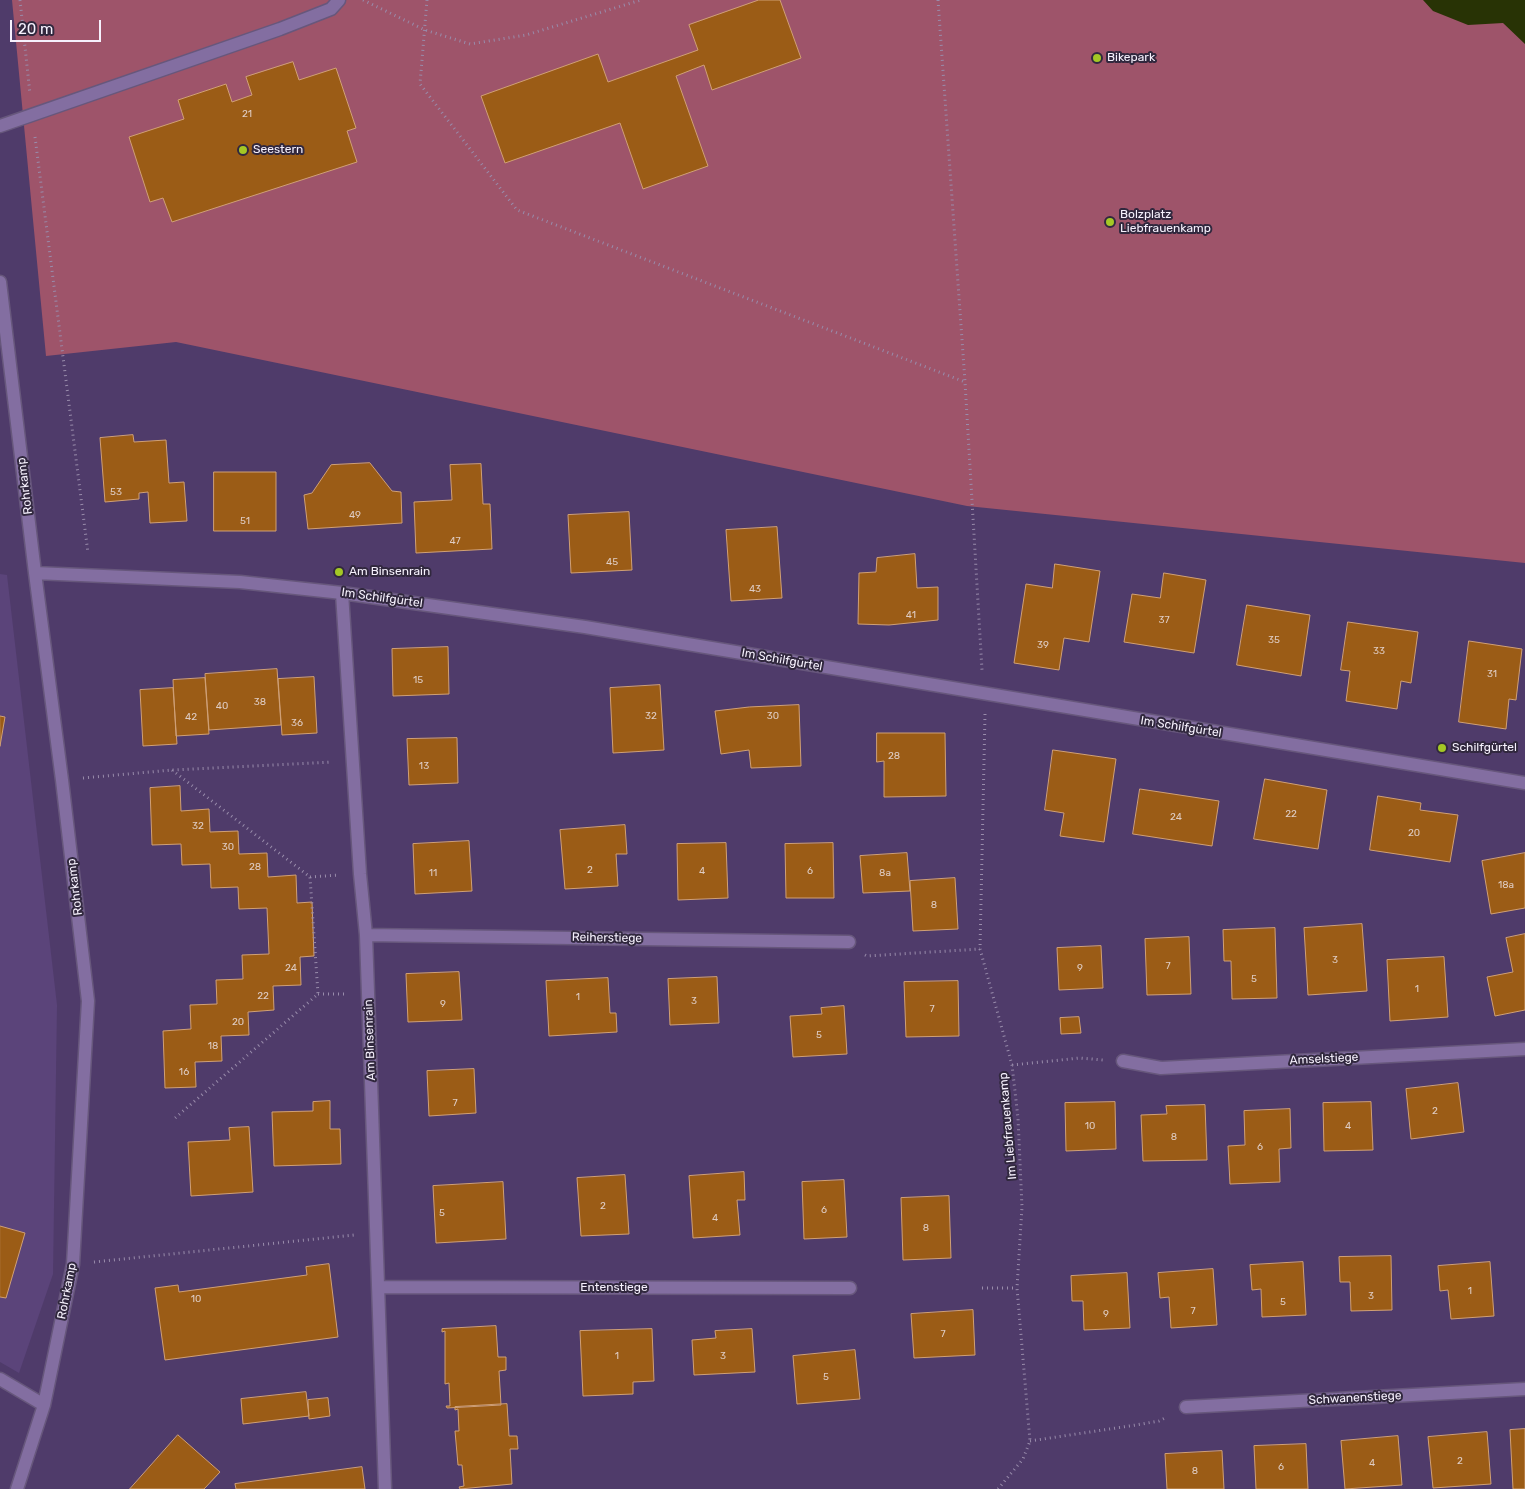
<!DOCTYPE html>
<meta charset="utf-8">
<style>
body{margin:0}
#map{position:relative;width:1525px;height:1489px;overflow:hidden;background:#4f3b6a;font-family:Rubik,sans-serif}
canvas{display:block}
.scale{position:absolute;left:10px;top:20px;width:91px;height:22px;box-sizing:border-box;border:2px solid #f6f1fd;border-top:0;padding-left:6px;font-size:15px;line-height:18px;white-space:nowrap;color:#f6f1fd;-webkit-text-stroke:4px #31283e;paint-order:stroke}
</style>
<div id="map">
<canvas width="1525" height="1489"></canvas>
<div class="scale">20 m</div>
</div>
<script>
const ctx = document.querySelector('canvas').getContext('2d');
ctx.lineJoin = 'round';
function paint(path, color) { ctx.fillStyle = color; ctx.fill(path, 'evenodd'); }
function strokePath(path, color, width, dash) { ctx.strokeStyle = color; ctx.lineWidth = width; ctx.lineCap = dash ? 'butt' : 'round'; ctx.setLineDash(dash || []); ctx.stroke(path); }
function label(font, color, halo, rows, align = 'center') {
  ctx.font = font + ' Rubik,sans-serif'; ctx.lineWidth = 4; ctx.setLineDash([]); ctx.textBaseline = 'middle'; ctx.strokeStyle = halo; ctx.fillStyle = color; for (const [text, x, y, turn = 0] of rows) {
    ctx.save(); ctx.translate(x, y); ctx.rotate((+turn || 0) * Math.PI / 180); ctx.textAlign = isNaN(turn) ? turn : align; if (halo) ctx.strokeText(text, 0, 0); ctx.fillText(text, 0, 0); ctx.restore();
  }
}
const built = new Path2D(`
 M0,574l7,1 50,430 -4,269 -34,99 -19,-11z`);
const green = new Path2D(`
 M12,0h1513v563l-558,-57 -791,-164 -130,14z`);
const water = new Path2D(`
 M1423,0h102v44l-22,-21 -35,2 -35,-14z`);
const building = new Path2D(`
 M759,0h21l21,58 -89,32 -8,-25 -28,11 32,90 -65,23 -23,-66 -115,40 -24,-67 117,-42 10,28 90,-32 -9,-25z
 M293,62l6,18 37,-12 20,60 -9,3 10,31 -185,60 -9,-24 -13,4 -21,-65 55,-18 -6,-19 48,-16 6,18 20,-7 -6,-18z
 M133,435l1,7 32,-2 3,43 15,-1 3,39 -37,2 -2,-31 -9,1v6l-34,3 -5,-64z
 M370,463l22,28 9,1 1,31 -94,6 -4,-34 8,-2 19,-28z
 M481,464l2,40h7l2,45 -76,4 -2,-51 38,-2 -2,-35z
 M214,472h62v59h-62z
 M629,512l3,58 -61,3 -3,-58z
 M777,527l5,71 -51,3 -5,-71z
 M915,554l2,34 21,-1v33l-49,5 -31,-1 1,-51 17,-1 1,-14z
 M1055,564l45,7 -11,71 -25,-4 -5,32 -45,-7 12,-79 26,4z
 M1164,573l42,7 -12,73 -70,-11 8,-48 28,4z
 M1247,605l63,10 -9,61 -64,-11z
 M1348,622l70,10 -7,51 -10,-2 -4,28 -51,-8 4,-30 -9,-1z
 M1469,641l53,8 -6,51 -7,-1 -3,30 -47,-7z
 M448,647l1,47 -56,2 -1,-47z
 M277,669l4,56 -72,5 -4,-56z
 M314,677l3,56 -35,2 -4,-56z
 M205,678l4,56 -33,2 -3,-56z
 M660,685l4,65 -51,3 -3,-65z
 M173,688l4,56 -34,2 -3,-56z
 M799,705l2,61 -50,2 -2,-18 -28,4 -6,-43 34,-4z
 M0,716l5,1 -5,29z
 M877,733h68l1,63 -62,1v-36l-7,1z
 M457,738l1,45 -49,2 -2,-46z
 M1053,750l63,9 -12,83 -44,-6 4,-23 -19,-3z
 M1265,779l62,11 -9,59 -64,-10z
 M180,786l1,25 28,-2 1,23 28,-1 1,23 28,-1 1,24 28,-2 1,28 15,-1 2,54 -14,1 1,28 -28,1 1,24 -26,2 1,23 -28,1 1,25 -27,1 1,25 -31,1 -2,-57 28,-2 -1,-24 27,-1 -1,-24 27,-1 -1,-24 27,-1 -2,-46 -28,1 -1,-22 -27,1 -1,-24 -28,1 -1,-21 -29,1 -2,-57z
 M1140,789l79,12 -7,45 -79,-12z
 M1378,796l43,7 -1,7 38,5 -8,47 -80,-12z
 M625,825l2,29h-11l2,32 -53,3 -5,-59z
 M469,841l3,50 -57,3 -2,-50z
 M726,843l2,55 -50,2 -1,-56z
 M833,843l1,55h-48l-1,-54z
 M907,853l3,38 -47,2 -3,-37z
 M1525,853v55l-34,6 -9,-53z
 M955,878l3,51 -45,2 -3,-50z
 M1362,924l5,67 -59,4 -4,-67z
 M1275,928l2,70 -45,1 -1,-38h-7l-1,-31z
 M1525,934v76l-30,6 -8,-39 26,-5 -7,-34z
 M1189,937l2,57 -44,1 -2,-56z
 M1101,946l2,42 -44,2 -2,-42z
 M1444,957l4,60 -58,4 -3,-61z
 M459,972l3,48 -54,2 -2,-48z
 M717,977l2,46 -49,2 -2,-46z
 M608,978l2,35h6l1,19 -68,4 -3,-55z
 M958,981l1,55 -53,1 -2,-55z
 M844,1006l3,48 -54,3 -3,-41 32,-2 -1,-6z
 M1079,1017l2,16 -20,1 -1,-16z
 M474,1069l2,44 -47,3 -2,-45z
 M1458,1083l6,49 -53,7 -5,-50z
 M330,1101v28h10l1,35 -67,2 -2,-54 41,-1v-9z
 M1115,1102l1,47 -50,2 -1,-48z
 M1371,1102l2,48 -49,1 -1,-48z
 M1205,1105l2,55 -64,1 -2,-46 26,-1 -1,-8z
 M1290,1109l1,39 -12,1 1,33 -50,2 -2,-38 17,-1 -1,-34z
 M249,1127l4,65 -62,4 -3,-54 42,-2 -1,-12z
 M744,1172l1,28h-8l3,35 -47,3 -4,-62z
 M625,1175l4,59 -48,2 -4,-58z
 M844,1180l3,57 -43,2 -2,-57z
 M503,1182l3,57 -70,4 -3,-57z
 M949,1196l2,62 -48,2 -2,-62z
 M0,1226l25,7 -19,65 -6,-1z
 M1391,1256l1,54 -41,1 -1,-29h-10l-1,-25z
 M1303,1262l3,53 -44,2 -1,-28 -9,1 -2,-25z
 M1490,1262l4,54 -43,3 -3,-29 -8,1 -2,-25z
 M329,1264l9,73 -173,23 -10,-72 23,-3 1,7 128,-17 -1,-8z
 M1213,1269l4,56 -46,3 -2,-31 -9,1 -2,-25z
 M1127,1273l3,55 -46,2 -1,-29h-11l-1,-25z
 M973,1310l2,45 -61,3 -3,-44z
 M496,1326l2,31h8v13l-7,1 2,34 -54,3 -1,-2h4l-1,-23 -4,1v-53l-3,1v-3z
 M652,1329l2,52 -21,1v12l-50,2 -3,-65z
 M752,1329l3,43 -61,3 -2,-35 24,-2 -1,-7z
 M855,1350l5,49 -63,5 -4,-48z
 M306,1392l3,24 -66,8 -2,-25z
 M328,1398l2,18 -21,3 -1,-19z
 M507,1404l2,32h8l1,13h-8l2,35 -52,5 -1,-2 5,-1 -2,-21h-4l-3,-34h4l-1,-22 -3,1v-3z
 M1525,1429v60h-12l-3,-59z
 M1487,1432l4,52 -58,4 -5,-51z
 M178,1435l42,37 -16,17h-74z
 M1398,1436l4,49 -57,4 -4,-48z
 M1306,1444l2,45h-52l-2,-43z
 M1222,1451l2,38h-57l-2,-35z
 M362,1467l3,22h-129l-1,-5z`);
const path = new Path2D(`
 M20,0l10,94
 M363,0l62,30 45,14 56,-9 115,-35
 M427,0l-7,84 97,126 448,172
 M938,0l27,382 17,288
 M35,137l53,416
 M985,714l-5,235 32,116 6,53 4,89 -5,81 13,153 -7,18 -25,30
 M172,770l138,107 8,117 -144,125
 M83,778l89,-8 159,-8
 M310,877l29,-2
 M865,955l2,1 113,-7
 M318,994h30
 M1012,1065l68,-7 23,2
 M94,1262l260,-27
 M982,1288h35
 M1030,1441l106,-16 23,-4 8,-4`);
const service = new Path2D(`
 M0,126l280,-97 51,-20 8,-9`);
const minor = new Path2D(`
 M0,282l35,291 27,207 26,221 -15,263 -29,141 -27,84
 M35,573l205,9 102,11 243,34 940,156
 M342,593l18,281 6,61 19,554
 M366,935l483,7
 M1123,1061l38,7 364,-19
 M378,1287l472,1
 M0,1379l44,26
 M1186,1407l339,-18`);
const markers = [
 [1097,58,5,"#a4c825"],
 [243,150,5,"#a4c825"],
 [1110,222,5,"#a4c825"],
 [339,572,5,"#a4c825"],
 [1442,748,5,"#a4c825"]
];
const numberNames = [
 ["21",247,114],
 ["53",116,492],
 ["49",355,515],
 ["51",245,521],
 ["47",455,541],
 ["45",612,562],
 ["43",755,589],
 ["41",911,615],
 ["37",1164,620],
 ["35",1274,640],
 ["39",1043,645],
 ["33",1379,651],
 ["31",1492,674],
 ["15",418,680],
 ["38",260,702],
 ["40",222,706],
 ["32",651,716],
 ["30",773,716],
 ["42",191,717],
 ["36",297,723],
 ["28",894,756],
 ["13",424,766],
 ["22",1291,814],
 ["24",1176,817],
 ["32",198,826],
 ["20",1414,833],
 ["30",228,847],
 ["28",255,867],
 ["2",590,870],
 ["4",702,871],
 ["6",810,871],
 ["11",433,873],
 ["8a",885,873],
 ["18a",1506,885],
 ["8",934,905],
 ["3",1335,960],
 ["7",1168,966],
 ["24",291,968],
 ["9",1080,968],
 ["5",1254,979],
 ["1",1417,989],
 ["22",263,996],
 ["1",578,997],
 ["3",694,1001],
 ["9",443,1004],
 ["7",932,1009],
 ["20",238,1022],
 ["5",819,1035],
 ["18",213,1046],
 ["16",184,1072],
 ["7",455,1103],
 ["2",1435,1111],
 ["10",1090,1126],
 ["4",1348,1126],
 ["8",1174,1137],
 ["6",1260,1147],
 ["2",603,1206],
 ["6",824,1210],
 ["5",442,1213],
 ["4",715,1218],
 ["8",926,1228],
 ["1",1470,1291],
 ["3",1371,1296],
 ["10",196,1299],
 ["5",1283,1302],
 ["7",1193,1311],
 ["9",1106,1314],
 ["7",943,1334],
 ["1",617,1356],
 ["3",723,1356],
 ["5",826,1377],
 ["2",1460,1461],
 ["4",1372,1463],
 ["6",1281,1467],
 ["8",1195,1471]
];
const poiNames = [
 ["Bikepark",1107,58],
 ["Seestern",253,150],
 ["Bolzplatz",1120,215],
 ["Liebfrauenkamp",1120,229],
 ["Am Binsenrain",349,572],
 ["Schilfgürtel",1452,748]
];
const streetNames = [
 ["Rohrkamp",25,486,-97],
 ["Im Schilfgürtel",382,598,8],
 ["Im Schilfgürtel",782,660,10],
 ["Im Schilfgürtel",1181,727,9],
 ["Rohrkamp",75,887,-97],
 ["Reiherstiege",607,938,1],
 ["Am Binsenrain",370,1040,-92],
 ["Amselstiege",1324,1059,-3],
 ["Im Liebfrauenkamp",1008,1126,-95],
 ["Entenstiege",614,1288],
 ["Rohrkamp",67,1291,-79],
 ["Schwanenstiege",1355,1398,-3]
];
paint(built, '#5b447a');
paint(green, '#9e546a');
paint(water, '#283305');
paint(building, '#9b5c16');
strokePath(building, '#d0a075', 1);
strokePath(service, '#67577c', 15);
strokePath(minor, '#67577c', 15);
strokePath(path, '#998cab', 3, [1, 4]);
strokePath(service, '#836ea1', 12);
strokePath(minor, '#836ea1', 12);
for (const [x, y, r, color] of markers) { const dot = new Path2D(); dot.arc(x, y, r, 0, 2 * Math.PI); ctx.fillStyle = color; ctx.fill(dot); strokePath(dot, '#31283e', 2); }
label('10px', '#dfccc3', null, numberNames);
label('12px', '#f6f1fd', '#31283e', poiNames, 'left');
label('12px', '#f6f1fd', '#31283e', streetNames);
</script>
